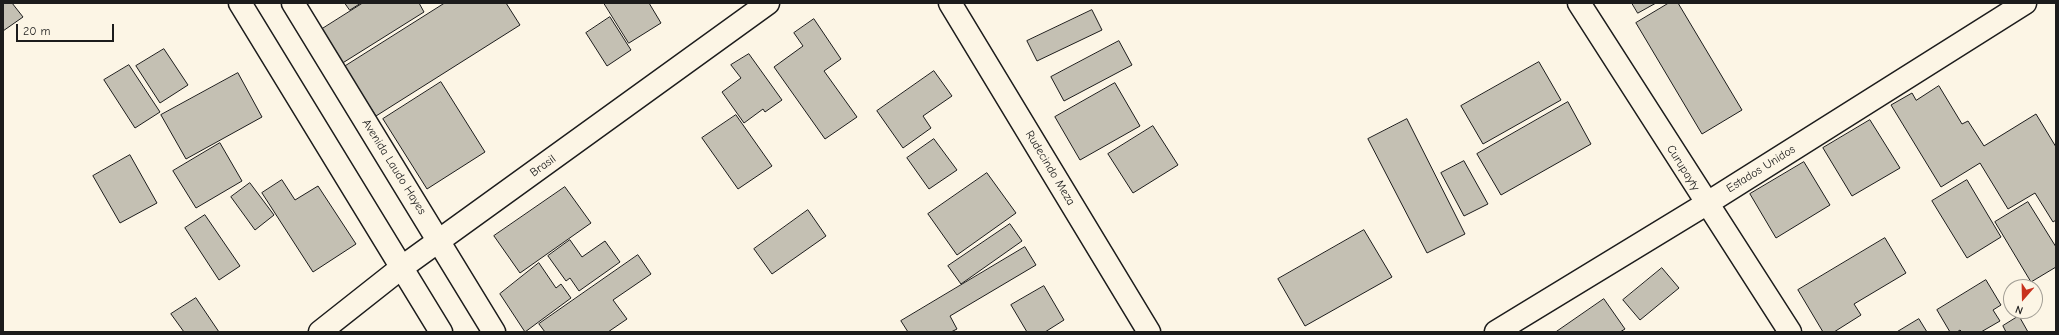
<!DOCTYPE html>
<style>
body{margin:0}
#map{position:relative;width:2059px;height:335px;overflow:hidden;background:#fcf5e5;font-family:"Comic Neue",sans-serif}
canvas{display:block}
.frame{position:absolute;inset:0;border:4px solid #1c1c1c;pointer-events:none}
.north{position:absolute;left:2003px;top:279px;width:40px;height:40px;box-sizing:border-box;background:#fcf5e5;border:1px solid #a29e95;border-radius:50%;rotate:200deg;font-size:11px;font-weight:700;line-height:16px;text-align:center;color:#1c1c1c}
.north::after{content:'';display:block;margin:auto;width:14px;height:18px;background:#c8321e;clip-path:polygon(50% 0,100% 100%,50% 72%,0 100%)}
.scale{position:absolute;left:16px;top:24px;width:98px;height:18px;box-sizing:border-box;border:2px solid #1c1c1c;border-top:0;padding-left:5px;font-size:12px;line-height:14px;white-space:nowrap;color:#1c1c1c;-webkit-text-stroke:3px #fcf5e5;paint-order:stroke}
</style>
<div id="map">
<canvas width="2059" height="335"></canvas>
<div class="frame"></div>
<div class="north">N</div>
<div class="scale">20 m</div>
</div>
<script>
const ctx = document.querySelector('canvas').getContext('2d');
ctx.lineJoin = 'round';
function paint(path, color) { ctx.fillStyle = color; ctx.fill(path, 'evenodd'); }
function strokePath(path, color, width, dash) { ctx.strokeStyle = color; ctx.lineWidth = width; ctx.lineCap = dash ? 'butt' : 'round'; ctx.setLineDash(dash || []); ctx.stroke(path); }
function label(font, color, halo, rows, align = 'center') {
  ctx.font = font + ' "Comic Neue",sans-serif'; ctx.lineWidth = 3.5; ctx.setLineDash([]); ctx.textBaseline = 'middle'; ctx.strokeStyle = halo; ctx.fillStyle = color; for (const [text, x, y, turn = 0] of rows) {
    ctx.save(); ctx.translate(x, y); ctx.rotate((+turn || 0) * Math.PI / 180); ctx.textAlign = isNaN(turn) ? turn : align; if (halo) ctx.strokeText(text, 0, 0); ctx.fillText(text, 0, 0); ctx.restore();
  }
}
const building = new Path2D(`
 M3,3h9l11,14 -20,14z
 M345,3h16l-11,7z
 M363,3h56l5,9 -83,52 -22,-33z
 M445,3h61l14,22 -144,91 -32,-49z
 M604,3h45l12,20 -32,20z
 M1632,3h24l-18,10z
 M1669,3h9l64,107 -40,24 -66,-111z
 M1092,10l10,20 -65,31 -10,-20z
 M610,17l21,33 -24,16 -21,-33z
 M814,19l27,40 -17,12 33,46 -32,22 -51,-72 29,-21 -9,-13z
 M1119,41l13,24 -68,36 -13,-24z
 M164,49l24,36 -28,18 -24,-37z
 M749,54l33,46 -17,12 -2,-3 -19,14 -22,-31 19,-14 -10,-13z
 M1539,62l22,38 -78,44 -22,-38z
 M129,65l31,47 -25,16 -31,-48z
 M934,71l18,25 -29,20 8,12 -28,20 -26,-37z
 M238,73l24,44 -76,42 -25,-44z
 M441,82l44,70 -58,37 -44,-70z
 M1115,83l25,43 -60,34 -25,-43z
 M1939,86l23,38 6,-3 16,25 52,-32 20,33v73l-3,2 -18,-29 -27,16 -28,-46 -39,24 -50,-82 21,-12 4,7z
 M1568,102l23,42 -90,51 -24,-41z
 M736,115l36,51 -34,23 -36,-51z
 M1407,119l58,115 -38,19 -59,-114z
 M1870,120l30,48 -48,28 -29,-48z
 M1153,126l25,39 -45,28 -25,-39z
 M934,139l23,31 -28,19 -22,-31z
 M220,143l22,38 -46,27 -23,-37z
 M130,155l27,48 -37,20 -27,-47z
 M1464,161l24,43 -24,12 -23,-43z
 M1804,162l26,43 -54,33 -26,-44z
 M987,173l29,40 -59,42 -29,-41z
 M282,180l13,20 23,-14 38,58 -43,28 -51,-79z
 M1967,180l34,57 -34,21 -35,-57z
 M250,183l24,32 -19,15 -24,-33z
 M565,187l26,36 -71,50 -26,-37z
 M2028,202l28,45v20l-25,15 -36,-60z
 M808,210l18,26 -54,38 -18,-25z
 M205,215l35,51 -21,14 -34,-52z
 M1010,224l12,17 -61,43 -13,-18z
 M1364,230l28,47 -87,49 -27,-47z
 M1885,238l21,35 -52,31 7,11 -27,17h-11l-25,-42z
 M570,240l12,17 23,-16 15,21 -41,29 -9,-13 -4,3 -18,-25z
 M1025,247l11,18 -86,51 7,13 -6,3h-43l-7,-11z
 M638,255l13,19 -38,26 14,19 -19,13h-63l-6,-8z
 M539,263l17,25 5,-4 10,14 -46,34 -25,-38z
 M1662,268l17,20 -39,32 -17,-20z
 M1986,280l15,25 -8,5 7,11 -19,11h-19l-2,-2 -3,2h-7l-13,-22z
 M1044,286l20,34 -19,12h-18l-16,-27z
 M196,298l23,34h-35l-13,-18z
 M1604,299l21,30 -5,3h-64z
 M2019,316l9,16h-22l-3,-6z
 M1919,319l8,13h-30z`);
const street = new Path2D(`
 M950,3l199,329
 M1579,3l211,329
 M320,332l81,-64 367,-265
 M1496,332l210,-128 319,-201`);
const secondary = new Path2D(`
 M240,3l201,329
 M293,3l201,329`);
const streetNames = [
 ["Brasil",543,166,-36],
 ["Avenida Laudo Hayes",394,167,58],
 ["Rudecindo Meza",1050,168,59],
 ["Curupayty",1683,168,58],
 ["Estados Unidos",1761,169,-32]
];
paint(building, '#c4c0b3');
strokePath(building, '#1c1c1c', 1);
strokePath(street, '#1c1c1c', 25);
strokePath(secondary, '#1c1c1c', 25);
strokePath(street, '#fcf5e5', 22);
strokePath(secondary, '#fcf5e5', 22);
label('12px', '#1c1c1c', '#fcf5e5', streetNames);
</script>
